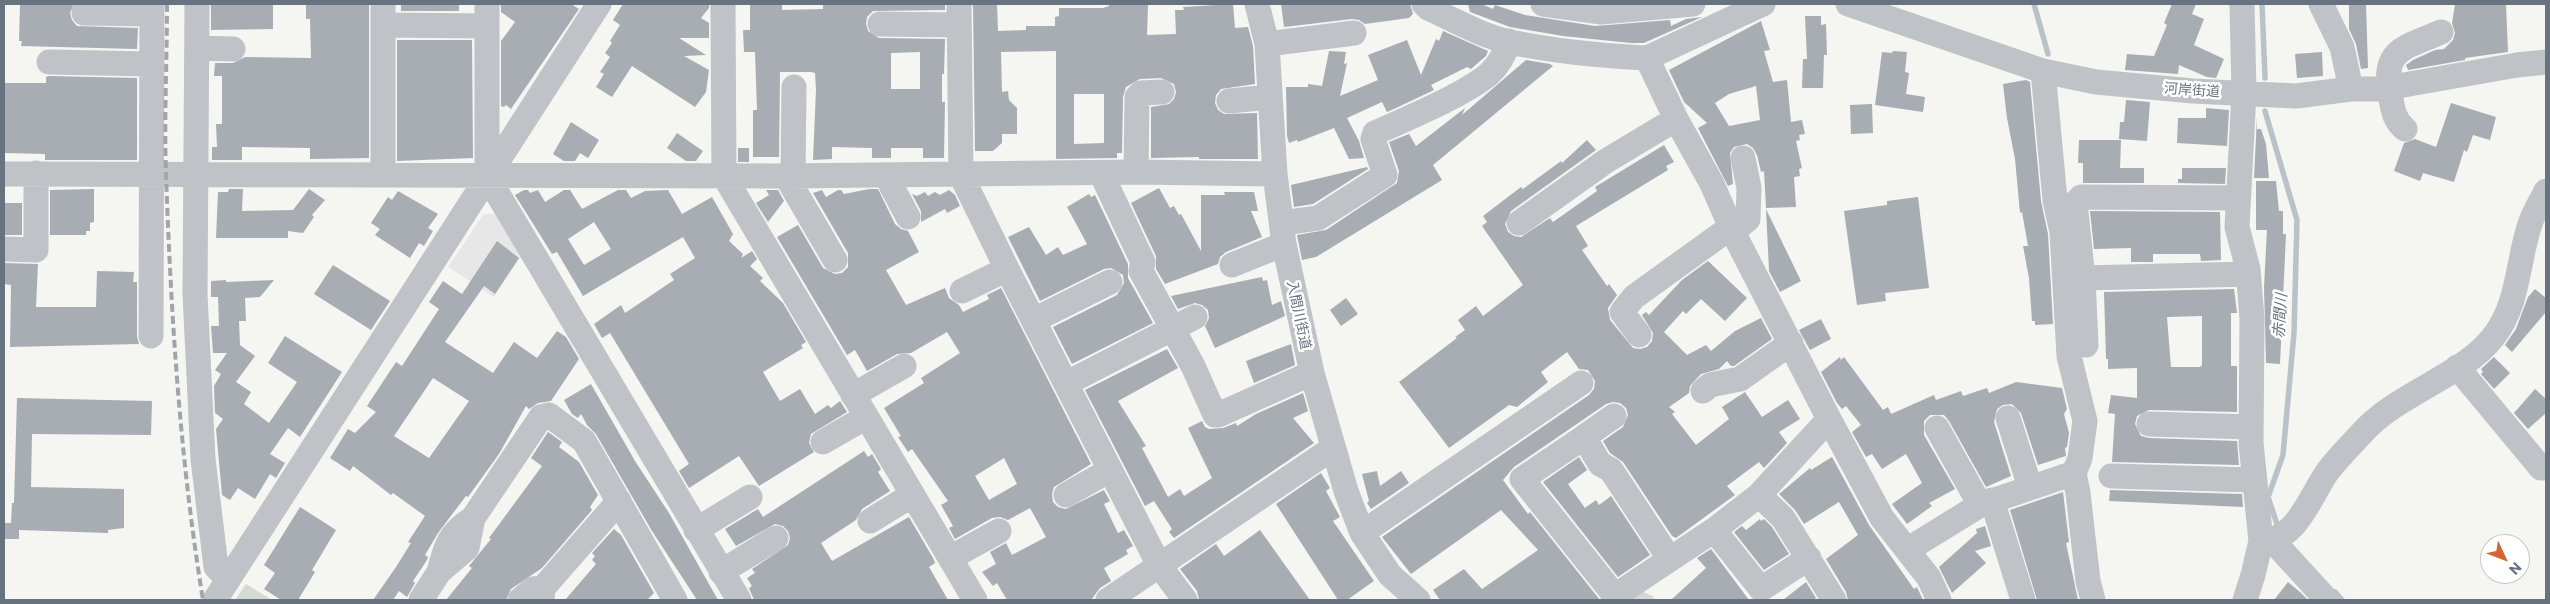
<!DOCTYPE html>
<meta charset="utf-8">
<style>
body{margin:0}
#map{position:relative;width:2550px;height:604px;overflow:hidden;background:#f5f5f2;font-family:Commissioner,sans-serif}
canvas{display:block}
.frame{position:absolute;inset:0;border:5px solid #677381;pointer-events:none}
.north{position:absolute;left:2480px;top:534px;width:50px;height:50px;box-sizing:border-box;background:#fff;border:1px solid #c2c7cd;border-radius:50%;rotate:133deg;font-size:14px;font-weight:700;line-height:20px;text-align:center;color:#677381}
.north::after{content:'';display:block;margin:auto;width:18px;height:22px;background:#d56533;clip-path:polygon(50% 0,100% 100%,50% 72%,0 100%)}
</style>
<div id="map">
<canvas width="2550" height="604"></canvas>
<div class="frame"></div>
<div class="north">N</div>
</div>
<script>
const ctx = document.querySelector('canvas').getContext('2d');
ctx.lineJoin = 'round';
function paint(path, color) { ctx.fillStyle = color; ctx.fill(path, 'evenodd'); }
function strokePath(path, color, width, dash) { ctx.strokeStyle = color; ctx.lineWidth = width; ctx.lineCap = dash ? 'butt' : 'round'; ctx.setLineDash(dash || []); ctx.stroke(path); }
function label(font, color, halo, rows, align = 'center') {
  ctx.font = font + ' Commissioner,"Noto Sans JP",sans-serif'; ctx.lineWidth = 5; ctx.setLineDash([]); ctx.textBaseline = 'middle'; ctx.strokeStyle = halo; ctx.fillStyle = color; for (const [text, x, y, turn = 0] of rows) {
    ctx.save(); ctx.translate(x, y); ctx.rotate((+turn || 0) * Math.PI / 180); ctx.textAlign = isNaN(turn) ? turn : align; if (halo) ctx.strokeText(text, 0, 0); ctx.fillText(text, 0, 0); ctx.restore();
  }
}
const built = new Path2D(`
 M497,213l25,42 -28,42 -46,-30 35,-52z`);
const green = new Path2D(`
 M246,584l26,16h-37z
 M1641,591l12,5 1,4h-33z`);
const stream = new Path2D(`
 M2034,4l14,50
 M2262,4l3,74
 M2265,111l32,109 -3,113 -11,122 -15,42 9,27
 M2335,592l7,8`);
const building = new Path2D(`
 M20,4h54l-4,9 2,7 5,6 61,2 -1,21 -116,-3 1,-5h-3z
 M211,4h62v25l-62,1z
 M306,4h63v154l-59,1v-11l-68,-1v13h-30v-13h5l-1,-23h6v-48h-8l1,-13h18l12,-6 66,1 -1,-39h-4z
 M401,4h58v7h-58z
 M501,4h70l8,5 -68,100 -5,-4 -2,2 -3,-1v-65l14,-19 -14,-10z
 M623,4h86v4l-8,10 8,5v15h-30l27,17 -22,1 25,14 -3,22 -11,15 -63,-41 -20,31 -16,-10 8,-13 -4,-2 10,-15 -5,-4 7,-10 -2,-2 10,-16 -7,-5z
 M750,4h32v6l41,-1v-5h122v6l-72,1 -6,6 -1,7 2,7 11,7 66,1 -1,35h-2v28h3l-1,56h-21v-10h-32v10h-19v-10l-40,-1v12l-19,1 3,-70 -1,-17 -4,-1h-31l-1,85h-26v-47h4l-2,-58h-11l-1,-22h7zM920,52v37h-29v-36z
 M973,4h24l1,27 28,-1v-4h29v-9l4,-1v-8h44l6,-2v-2h39l-1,31 29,-1 -1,-24h9l-1,-3 50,-3 2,24 13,-1 5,19 2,38 -34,5 -5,6 -1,8 3,7 6,4 33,-1 1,46h-59v-2l-48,1v-51l18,-3 5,-5 2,-7 -2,-8 -13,-6 -21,1 -14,8 -3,10 -1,56h-5v5l-61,1v-108l-55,1 1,40 6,-1 1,9 8,8v26h-15v9l-9,8h-18zM1074,94h30v49l-30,1z
 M1281,4h129l3,10 -4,4 -44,6 -6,-4 -7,-1 -68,8z
 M1468,4h13l12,5 2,-4 30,10 70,11 75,-6 1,6 15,-7 16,-2 -58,26h-13l-68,-7 -53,-9 -40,-15z
 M2172,4h24l-4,10 12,5 -10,26 30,14 -8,19 -9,-1 -28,-12 -1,9 -53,-4 2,-16 27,2 13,-31 -3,-2z
 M2349,4h17l2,64 -7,1 -5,-25 -7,-15z
 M2455,4h51l2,48 -43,6v2l-57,10 -2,-5 7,-5 22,-10 9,-1 9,-9 2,-7 -3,-10z
 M1805,16h16v9l5,-1 1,31h-3l-1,33h-21l1,-29h4z
 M1761,21l9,29 -6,1 9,31 14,-2 4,42 11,-2 3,14 -6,1 1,5 -4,1 6,27 -3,1 1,7 -6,1 2,30 -30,1 -2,-37 -3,1 -4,-17 -4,-7 -6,-4 -13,3 -4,6 3,31 -5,2 -30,-58 9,-5 -23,-21 -15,-32zM1756,86l4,34 -31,6 -14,-23 14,-9z
 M1443,31l45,20 -2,5 -15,13 -4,-2 -36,18 3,5 -38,18 -9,4 -5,-10 -35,16 12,23 5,17 -15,1 -15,-31 -36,14 -1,-2 -8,3 -2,-7 -1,-49h22v-3l14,2 7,-35 17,1 -2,12 3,-1 -7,33 38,-16 -10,-25 39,-15 14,35 15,-36 3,2z
 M397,40h75l1,118 -76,3z
 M1893,51l14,1 -2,20 4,1 -3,21 19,3 -2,15 -48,-7 7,-53 10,1z
 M2322,52l1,24 -26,2 -2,-24z
 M1526,60l24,4 3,2 -120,99 9,15 -126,77 -14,3 -5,-25 29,-5 71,-47 2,-12 -10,-29 20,-8 7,12 49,-38 -3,7z
 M49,76l88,2v82h-92v-6l-41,-1v-70h42v-6z
 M2026,80l4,2 11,119 7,33 5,90 -18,1v-4h-3l-3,-43 -6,-32h5l-6,-34 -2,1 -5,-54 -8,-41 -4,-34z
 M2126,100l24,2 -3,39 -28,-2 1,-17h4z
 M2451,103l45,14 -6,23 -17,-5 -6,17 -3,-2 -10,32 -31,-9 -3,8 -26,-10 10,-28 11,-4 21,8z
 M1872,104l1,29 -22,1 -1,-29z
 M2206,108l23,2 -2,36 -50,-3 1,-25h28z
 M2257,117v12h4l5,15 3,34h-15z
 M571,122l28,18 -11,18 -8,-5 -5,8h-11l-11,-7z
 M677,133l26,18 -7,10h-10l-19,-13z
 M1587,140l9,10 -85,61 -6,13 3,8 6,4 7,1 29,-19 3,4 44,-31 -2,-4 69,-42 10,17 -8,4 2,4 -92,56 12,20 -6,4 25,36 2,-2 8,11 -9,13 2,12 23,28 7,1 7,-2 5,-6 1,-8 -11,-18 4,-3 3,3 33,-35 26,-19 39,37 -22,23 -24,-22 -15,15 -3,-3 -19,21 23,23 19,-10 5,6 24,-20 26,-13 11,21 -38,27h-3l-4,-5 -8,8 -18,5 -11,12 -1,7 -20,14 6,5 -3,2 24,31 33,-26 -7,-12 23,-15 17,25 26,-17 12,19 -21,13 8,11 -23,25 -5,-6 -32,24 8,9 -59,43 -4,-2 -49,-74 -13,-9 -7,-12 20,-14 5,-12 -2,-7 -6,-5 -7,-1 -7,2 -92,63 -11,13 25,34 2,-2 70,88h-160l-7,-10 31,-21 18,20 56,-39 -37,-40 -90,64 -29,-37 207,-142 5,-6 1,-8 -7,-11 -9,-1 -12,-17 -26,20 7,10 -31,25 -8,-2 -60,43 -50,-66 58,-44 -2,-1 10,-7 -7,-10 18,-14 7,10 40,-31 -41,-59 5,-4 -4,-6 38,-29 2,2 38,-28 1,2z
 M2079,140h42l-1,28h24v15h-61v-20h-5z
 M738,148h11v14h-11z
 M1367,167l1,2 -55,35 -19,3 -3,-22z
 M2182,168h44l-1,16 -47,-1v-4h4z
 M2256,181h20l3,30h4v23h3l-6,130 -14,-1 -2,-76 3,-57h-11z
 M1159,188l11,20 4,-2 5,9 2,-1 20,37v-56h24l-1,-3h30l4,19h-7l11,26 -36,15 -6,5 -2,7 -53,20 -9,-15v-13l-25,-53z
 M94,189v33l-4,1v8h-4v4h-36v-45z
 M229,189h14l-1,22 51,-1 16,-21 16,11 -13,15 2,2 -11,16 -15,-2v7h-72l2,-46h10z
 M869,189h9l17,35 6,5 7,2 11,21 -33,18 20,35 39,-17 4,10 10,7 4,7 26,-13 -2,-4 14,-7 90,176 -37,23 -2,7 1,8 5,5 8,2 38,-19 6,11 -6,3 14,29 6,-3 9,16 -7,4 2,4 -24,14 7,13 -11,7 -9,12h-84l-10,-17 -4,3 -11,-14 14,-8 -6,-12 16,-9 6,12 34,-18 -16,-29 -22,12 -8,-3 -8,1 -37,21 -6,-11 4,-2 -12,-21 7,-4 -36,-52 -4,3 -10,-15 3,-1 -17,-28 40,-25 -3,-5 39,-25 -13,-21 -36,21 -14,1 -30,17 -12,-21 -8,5 -70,-118 21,-12 25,43 12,6 7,-1 6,-6v-14l-35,-60 9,-3 4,7 12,-7h3l3,4zM1004,458l13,26 -28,16 -14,-24z
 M524,190h4l2,3 8,-3 7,12 19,-12h6l12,19 36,-19h8l5,8 14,-7 23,-1 14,24 30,-17 21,37 -4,7 14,13 -2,4 11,-7 5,8 -7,7 13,12 -3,3 23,22 23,39 -5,3 2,3 -40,24 17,29 20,-12 15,25 13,-9 3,3 9,-7 7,11 -36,22 -2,9 5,9 -55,34 -20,-30 -50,32 -10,-17 10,-7 -79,-131 -8,5 -8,-14 27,-19 4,8 49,-33 -4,-6 25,-16 -12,-21 -100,59 -26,-44 -5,2 -37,-59zM594,222l17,27 -27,16 -16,-26z
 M766,190h12l6,11 -16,21 -12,-19 13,-8z
 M949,190l6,5 5,11 -13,7 -2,-4 -24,13v-11l-9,-17 5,2 8,-4 3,4 7,-4 5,3z
 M398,191l40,23 -10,14 5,3 -9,15 -5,-3 -9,15 -35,-23 5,-6 -9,-6 17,-26 4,3z
 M1089,194l2,3 4,-2 33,69v14l25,45 -81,41 -19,-37 64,-32 7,-12 -1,-8 -12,-7 -7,1 -64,32 -32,-64 21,-10 17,28 12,-8 5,8 24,-11 -20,-37z
 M1918,197l11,91 -44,5 1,8 -29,4 -13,-94 43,-6v-4z
 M4,203h18v32h-18z
 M1766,209l35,72 -21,11 -11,-21z
 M2090,211l130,1 1,48 -20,1 -1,-7h-47v8h-22v-14l-37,1z
 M497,241l22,17 -24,36 -11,-8 -39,56 48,31 21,-31 23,16 20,-27 9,6 13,22 -28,42 -13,2 -9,6 -3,-3 -27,48 -31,43 -2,-1 -28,37 -13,22 3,2 -1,3 -14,21 2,2 -8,14 -8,-6 -6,9h-20l23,-33 15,-24 -3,-1 17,-26 -32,-23 -2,2 -38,-29 -3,5 -20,-13 18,-29 7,4 21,-21 -9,-6 29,-44 6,4 37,-57 -10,-7 14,-21 19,13zM433,378l36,23 -40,57 -35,-22z
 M4,263l34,1 -2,43h60l1,-36 37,1 -1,10h4v54l2,8 -129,3 1,-62 -7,-1z
 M333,265l57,36 -19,29 -57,-36z
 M1262,277l1,4 4,-1 5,25 9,-4 4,15 -70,32 -10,-22 4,-8 -1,-8 -6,-5 -7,-2 -17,6 -7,-13z
 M226,280v2l48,-2 -14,17 -15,1 1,23h-7l1,24 15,11 -19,26 15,10 -7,12 25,19 28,-41 -29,-19 17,-27 57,36 -42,65 -12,-9 -18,26 15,9 -9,15 -6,-4 -15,25 -17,-11 -8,12 -8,-5 -6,-66 7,-10 -8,-6 -1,-27 7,-12 -6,-4 12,-17h-14l-2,-27h8l-1,-29h-7v-16z
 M2234,289l3,24h-6v53h6v46l-88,-2 -12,6 -2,8 6,12 8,2 88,3 2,24 -127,-3 3,-48 -7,-1 3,-18 26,3v-30l-29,1v-10h-2l-2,-67zM2202,316v49l-2,2h-29l-4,-50z
 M2535,289l11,9v14l-34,40 -7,-7 11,-16 12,-32z
 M1346,298l12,16 -17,12 -11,-16z
 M1821,319l10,20 -21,11 -11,-20z
 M1291,344l4,21 -41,18 -8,-22z
 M1167,349l11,19 -60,33 28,45 -4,2 26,49 12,-8 4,7 28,-18 -24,-50 14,-7 3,6 4,2 14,-1 13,-5 1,3 19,-12 47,-21 5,18 -15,7 21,25 -140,95 -5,-6 3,-3 -18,-28 -9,5 -60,-116z
 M1840,357l1,3 3,-3 39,53 5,-3 3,7 43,-19 2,5 25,-9 2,5 24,-8 2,5 27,-11 46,6 5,21 -3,5 5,19 -2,14 -2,1 1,8 -28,9 -17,-52 -9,-9 -9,1 -6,4 -3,13 17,54 -25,11 -37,-66 -5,-6h-14l-6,6v14l31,54 -26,14 3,3 -25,18 -15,-20 30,-21 -16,-29 -24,15 -10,-15 -6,3 -14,-25 9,-7 -15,-19 -4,3 -5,-6 -16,-31z
 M2494,357l16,16 -16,16 -13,-15 2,-2 -2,-3z
 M591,384l44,77 34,52 49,87h-21l-45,-69 -56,-97 -9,-9 -6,-11 -3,4 -6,-4 -8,-14z
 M2535,389l11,10v14l-18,16 -14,-16z
 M17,398l135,3 -1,34 -119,-1 -1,53 93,2v39l-16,2v3l-89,-3v9h-15v-16h7l1,-20h2z
 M548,432l14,10 -3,5 20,15 19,33 -8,12 2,3 -50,58 -31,21 -5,11h-60l26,-32 -3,-2 22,-27 -2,-1 53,-72 -11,-8z
 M864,451l4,6 4,-3 9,15 -3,3 12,19 -28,18 -6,11 -35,23 11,18 77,-44 24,41 2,5 -6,4 19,33h-194l-5,-12 3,-2 -5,-8 8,-5 -3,-4 36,-24 2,-7 -2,-7 -5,-5 -8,-2 -39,22 -11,-17 33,-20 5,8z
 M1579,457l8,13 -19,14 17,24 11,-8 3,5 12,-9 39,59 -32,22 -75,-95z
 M1832,457l37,68 45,64 3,-2 6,13h-75l-2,-8 -20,-33 32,-24 -19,-33 -35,22 -9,-14 -16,-16 31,-26 1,2z
 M1377,471l3,15 21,-15 8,12 -38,26 -4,-6 2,-2 -7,-27z
 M1321,473l9,15 -4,3 14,26 -7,4 41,60 -27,19h-9l-62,-96z
 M2110,490l132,4 1,13 -134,-6z
 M2063,492l6,50 -3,1 12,57h-41l-27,-90z
 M300,507l36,23 -24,40 3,2 -17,28h-17l-17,-11 11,-16 -11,-8z
 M1760,519l1,2 3,-2 8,8 17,27 -25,16 -30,-38 8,-6 4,4z
 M1985,526l6,20 -16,5 11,12 -34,30 -13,-26 38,-34 -1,-4z
 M614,529l7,6 33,58 -7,7h-82l31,-36 -4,-4 3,-4 -3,-3z
 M1260,530l50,70h-111l-2,-9 -17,-22 36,-25 8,12z
 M1711,549l38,51h-78l35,-32 -9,-10z
 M1806,582l10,16 -3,2h-30z
 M2288,582l12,10 8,8h-34z`);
const minor = new Path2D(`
 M197,4l-2,290 8,165 13,108 12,12
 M383,4v171
 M487,4v172l252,424
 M723,4l1,172 251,424
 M959,4l2,171 46,94 152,296 26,35
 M1257,4l10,40 8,130 9,70 28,129 34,118 16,42 28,42 28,25
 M1424,4l4,4c26,12 54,28 82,34 43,9 94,14 137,16
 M1543,4l58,8 92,-8
 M1763,4l-116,54 29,61 36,65 21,48 96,187
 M1848,4l195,67 53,11 97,9 103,5 55,-7h30l136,-24 29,-3
 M2242,4l2,89 -7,134 11,42 4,50 -1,124 10,98 -8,34 -8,25
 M2321,4l21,43 9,42
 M84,13l68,1
 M880,24l79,1
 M384,25l103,1
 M1267,44l87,-11
 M198,48l35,1
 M49,62l102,2
 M2043,71l12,129 7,32 7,124 16,65 -5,37 -6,15 4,20 10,88 5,19
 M1229,101l41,-4
 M2405,129c-10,-8 -12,-18 -14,-30 -10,-50 11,-50 50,-67
 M1136,172l1,-75 4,-4 21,-1
 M1101,173l42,89 -2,9 52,95 22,49h3l94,-42
 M4,174l782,2 350,-4 139,2
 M793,175l1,-88
 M890,175l1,10 17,32
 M786,176l49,84
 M1282,223l36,-5 67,-43 -12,-36 2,-6c31,-14 89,-38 114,-59 9,-8 16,-21 20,-33
 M1519,223l87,-62 70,-42
 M1733,232l15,-13 1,-31 -6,-30
 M4,249l32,1v-77
 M1232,265l52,-21
 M2083,278l165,-4
 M962,291l45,-22
 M1034,320l76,-38
 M1639,335l-17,-23 12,-15 97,-70
 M151,336l1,-332
 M2086,345l-3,-67 -8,-75 6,-6 157,1
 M2457,367l84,101h5
 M1067,383l128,-66
 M1703,391l7,-6 30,-6 51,-36
 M853,395l51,-29
 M2008,418l22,69
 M2149,424l102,3
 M1937,428l43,77
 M1584,437l30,-21
 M823,442l43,-25
 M2111,476l143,4
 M1066,495l44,-25
 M1992,500l31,100
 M473,518l-6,30 -28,24c7,-27 10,-39 34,-54l68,-101 8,-2 35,26 91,159
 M870,521l42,-26
 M696,530l54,-33
 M1714,530l47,59 48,-31
 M1362,533l219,-150
 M2261,541c36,0 49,-45 67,-70 10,-13 22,-25 33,-37 36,-41 103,-58 133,-98 26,-34 23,-76 37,-115 4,-10 10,-20 15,-30
 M2273,541l54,59
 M1907,550l73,-45 94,-32
 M950,558l49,-27
 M1669,558l-58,-88 -11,-6 -16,-27 -62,42 93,117 99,-66 45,-35
 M721,572l55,-34
 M543,588l76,-87
 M215,600l384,-596
 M421,600l18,-28
 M520,600l13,-11 10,-1 -1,12
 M1108,600l225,-152
 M1834,600l-51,-82 -24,-23 70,-76 53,99 47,60 10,22`);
const rail = new Path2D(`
 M167,4c0,56 -3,114 -1,170 5,142 14,286 37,426`);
const streetNames = [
 ["河岸街道",2192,90,4],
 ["入間川街道",1299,315,78]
];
const waterNames = [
 ["赤間川",2280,316,-86]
];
paint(built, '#e6e7e6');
paint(green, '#d4dad2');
strokePath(stream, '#b9c2c8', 5.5);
paint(building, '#a7adb3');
strokePath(minor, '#bfc2c6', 25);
strokePath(rail, '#a1a5ab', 4, [8, 4]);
label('14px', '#677381', '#fff', streetNames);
label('italic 15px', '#63747e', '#fff', waterNames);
</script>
